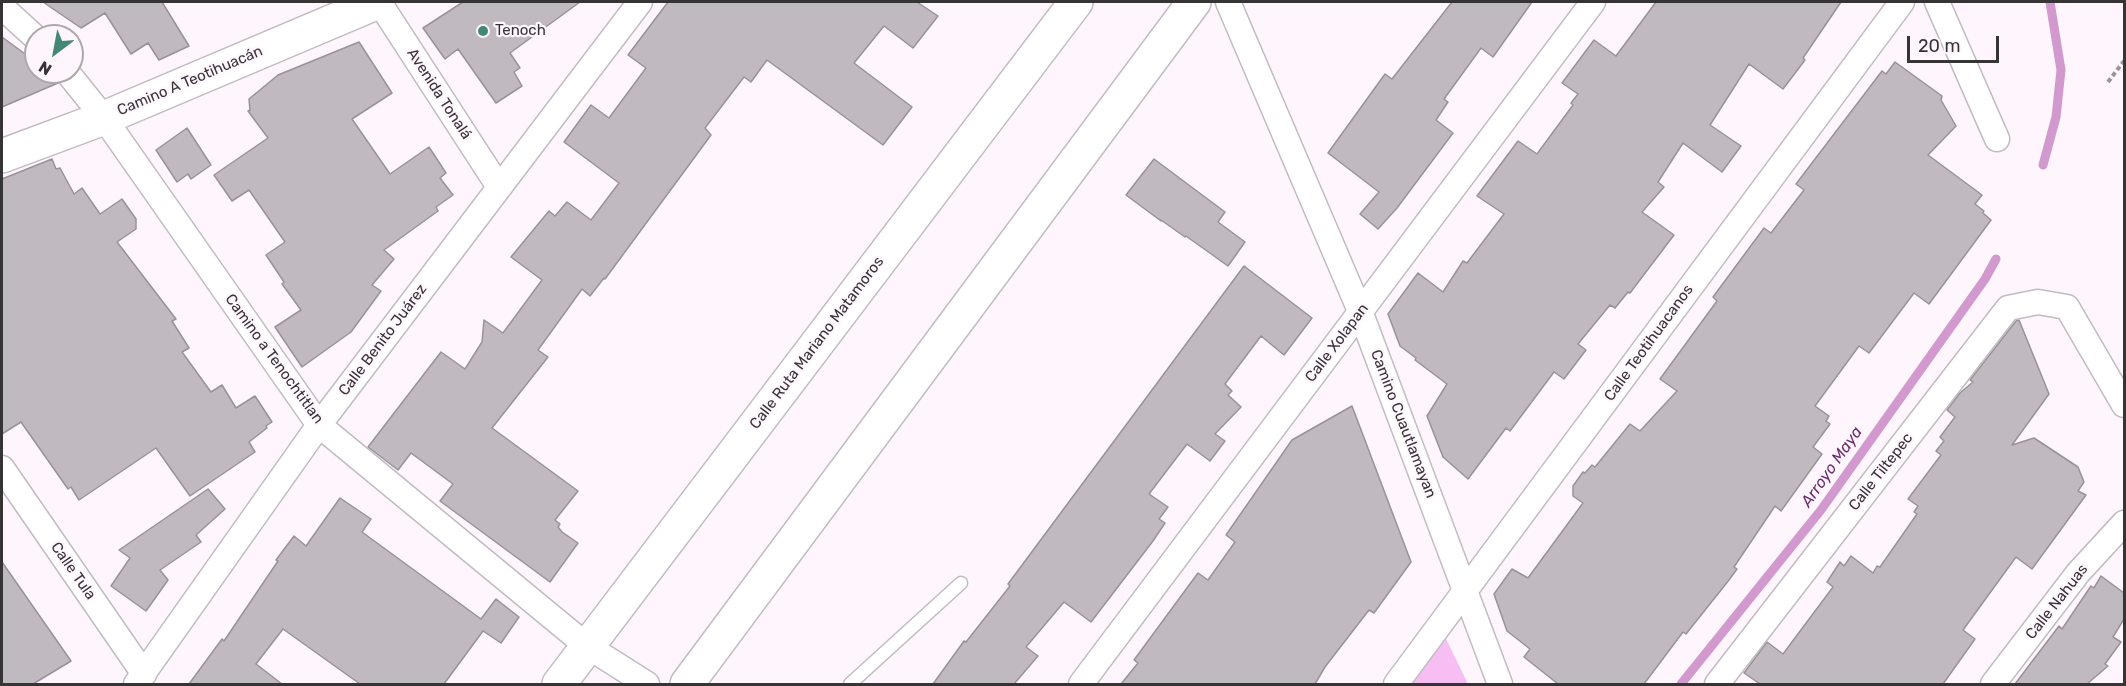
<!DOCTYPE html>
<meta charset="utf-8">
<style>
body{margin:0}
#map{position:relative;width:2126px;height:686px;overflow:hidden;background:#fef5fd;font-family:Rubik,sans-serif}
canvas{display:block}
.frame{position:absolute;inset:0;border:3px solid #373436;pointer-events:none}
.north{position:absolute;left:24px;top:24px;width:60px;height:60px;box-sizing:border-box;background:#fef5fd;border:2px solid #aea8ad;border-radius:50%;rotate:212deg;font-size:16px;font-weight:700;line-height:24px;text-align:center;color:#373436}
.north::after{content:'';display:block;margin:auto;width:21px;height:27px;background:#448779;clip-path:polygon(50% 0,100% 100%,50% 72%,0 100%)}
.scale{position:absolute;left:1907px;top:36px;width:92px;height:27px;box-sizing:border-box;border:3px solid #373436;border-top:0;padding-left:8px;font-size:18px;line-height:21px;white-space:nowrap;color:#373436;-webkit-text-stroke:4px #fef5fd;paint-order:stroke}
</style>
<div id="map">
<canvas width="2126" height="686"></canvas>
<div class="frame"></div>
<div class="north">N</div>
<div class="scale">20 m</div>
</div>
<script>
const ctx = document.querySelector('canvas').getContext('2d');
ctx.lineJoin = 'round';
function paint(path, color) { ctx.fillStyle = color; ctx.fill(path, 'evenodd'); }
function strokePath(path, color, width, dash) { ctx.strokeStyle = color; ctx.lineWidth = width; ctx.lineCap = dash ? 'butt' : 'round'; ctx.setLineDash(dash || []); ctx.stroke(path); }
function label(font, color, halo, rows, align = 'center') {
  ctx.font = font + ' Rubik,sans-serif'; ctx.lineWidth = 4.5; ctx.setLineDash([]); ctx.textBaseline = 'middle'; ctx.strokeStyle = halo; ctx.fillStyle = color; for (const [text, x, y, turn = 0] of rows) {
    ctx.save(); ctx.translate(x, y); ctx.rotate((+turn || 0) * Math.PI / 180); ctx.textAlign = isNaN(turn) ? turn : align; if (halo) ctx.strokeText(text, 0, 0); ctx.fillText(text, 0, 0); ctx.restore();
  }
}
const green = new Path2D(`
 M1446,639l22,45h-57z`);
const stream = new Path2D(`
 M2043,165l13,-48 5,-47 -11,-68
 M1681,684l140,-174 164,-231 11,-20`);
const building = new Path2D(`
 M43,2h119l27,44 -30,14 -11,-17 -17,11 -26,-41 -24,15z
 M463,2h117l-70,51 10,15 -6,4 8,14 -26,17 -38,-54 -13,10 -22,-31z
 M668,2h249l21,14 -25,32 -29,-22 -30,37 58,44 -29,38 -116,-85 -16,22 -7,-5 -39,51 6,7 -106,144 -1,-1 -14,18 -8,-7 -44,61 10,7 -56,71 86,63 -23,29 5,4 -2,3 4,5 16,11 -28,39 -110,-81 13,-17 -42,-31 -13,17 -30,-23 73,-95 24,17 17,-27 2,-22 19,13 39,-53 -31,-23 38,-46 6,5 12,-14 24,18 28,-37 -55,-41 27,-37 18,13 37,-50 -18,-13z
 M1452,2h80l-39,55 -12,-9 -37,51 4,3 -12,18 17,13 -56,75 -19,21 -18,-15 19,-22 -51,-39 57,-79 7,5z
 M1656,2h185l-38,56 2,2 -22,29 -34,-25 -39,61 31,21 -19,26 -39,-29 -25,39 6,5 -22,25 32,23 -44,58 -2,-1 -13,16 -5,-3 -32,39 8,6 -22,29 -10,-7 -44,59 -4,-3 -38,51 -25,-22 -16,-41 20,-32 -32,-24 1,-2 -16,-12 -12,-32 30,-41 25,19 20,-31 4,2 37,-49 -27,-18 41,-55 19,13 36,-49 -2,-2 7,-9 -16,-11 32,-43 22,16z
 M2,37l34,25v10h14l8,11 -56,24z
 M359,42l33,51 -40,26 38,55 39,-27 17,26 -6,5 13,17 -17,12 2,4 -54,39 10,9 -22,26 9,6 -30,41 -49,35 -27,-40 26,-17 -19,-26 2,-2 -18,-27 19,-13 -36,-52 -17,11 -18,-26 54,-37 -20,-27 2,-1 -1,-11 29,-24z
 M1895,62l47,34 -1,4 15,26 -28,29 54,40 -7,9 9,7 -1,2 8,7 -62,84 -15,-11 -45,60 -10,-7 -44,60 14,10 -3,5 4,3 -17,23 9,7 -41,57 -6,-5 -41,61 3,2 -8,11 -43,54 -3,-2 -39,52h-86l-34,-27 6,-8 -23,-18 -13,-37 18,-25 16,9 55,-75 -10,-7v-10l10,-14 2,1 7,-8 3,2 35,-43 10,7 37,-40 -17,-12 57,-78 -4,-4 51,-69 7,5 33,-43 -8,-6 86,-113 4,3z
 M187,128l24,37 -20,14 -3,-5 -11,8 -21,-32z
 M52,159l4,10 4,-1 14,26 8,-6 18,26 22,-15 14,20v10l-19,13 59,77 -4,2 17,27 -7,4 29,40 11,-7 14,23 19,-12 17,26 -6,4 1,2 -18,14 6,10 -65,44 -34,-48 -77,52 -8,-13 -3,2 -47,-67 -19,12v-255z
 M1154,159l71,53 -7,10 27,20 -17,24 -42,-30 -1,1 -24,-17v1l-35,-26z
 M1244,266l68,52 -28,37 -23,-19 -36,48 7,7 -4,4 13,12 -26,27 10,7 -15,20 -23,-17 -38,50 19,13 -9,12 6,4 -12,18 -62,81 -27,-20 -38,45 12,9 -24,28h-81l31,-43 2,1 44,-56 -2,-2z
 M2019,320l30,74 -37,51 22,-7 44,29 6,15 -6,9 8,4 -54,74 -16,-12 -53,73 12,9 -32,45h-183l-16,-11 23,-31 16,12 50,-67 -6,-5 13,-20 4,4 7,-10 22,17 4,-7 3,1 37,-53 -3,-2 4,-6 -10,-7 33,-44 -5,-4 8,-10 -4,-4 15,-20 -8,-7 13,-17 13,-11 -3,-2 46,-59z
 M1352,406l59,156 -37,51 -5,-3 -44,57 -10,17h-194l17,-21 -4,-3 64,-87 10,7 27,-38 -9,-7 66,-95z
 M208,489l17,20 -29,26 5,7 -41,28 8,10 -22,31 -35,-25 19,-28 -11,-8z
 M340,498l31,21 -9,13 119,87 15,-20 23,18 -18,26 -18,-12 -39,53h-84l-77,-55 -27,35 26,20h-93l33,-45 2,2 54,-80 -2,-1 18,-24 12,10z
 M2,562l69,99 -38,23h-31z
 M2101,576l23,17v26l-11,18 8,5 -16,22 3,2 -21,18h-72l44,-58 3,3 29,-43 3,2z`);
const path = new Path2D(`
 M2108,82l16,-21`);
const lane = new Path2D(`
 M850,684l111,-101`);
const street = new Path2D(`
 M379,2l120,185
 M1228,2l132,309 140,373
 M1937,2l60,137
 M2,7l34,31
 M67,72l37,46 215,307 268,221 60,38
 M2,468l142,206
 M136,684l183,-259 321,-423
 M1081,684l512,-682
 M1396,684l506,-682
 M1717,684l291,-376 30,-6 29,5 57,98
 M1993,684l85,-111 46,-50`);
const secondary = new Path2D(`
 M2,156l102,-38 274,-116
 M559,684l517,-682
 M687,684l507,-682`);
const markers = [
 [483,31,6,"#448779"]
];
const poiNames = [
 ["Tenoch",495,31]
];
const streetNames = [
 ["Camino A Teotihuacán",190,81,-23],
 ["Avenida Tonalá",439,94,57],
 ["Calle Benito Juárez",383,340,-53],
 ["Calle Ruta Mariano Matamoros",817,343,-53],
 ["Calle Xolapan",1337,343,-53],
 ["Calle Teotihuacanos",1649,343,-54],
 ["Camino a Tenochtitlan",274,359,54],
 ["Camino Cuautlamayan",1403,424,69],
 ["Calle Tiltepec",1881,472,-52],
 ["Calle Tula",73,571,55],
 ["Calle Nahuas",2057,602,-52]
];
const waterNames = [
 ["Arroyo Maya",1832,467,-55]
];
paint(green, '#f6bef2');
strokePath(stream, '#d299cf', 9);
paint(building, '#c1b9c0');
strokePath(building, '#999299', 1.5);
strokePath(lane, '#c3bbc2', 15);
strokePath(street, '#c3bbc2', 27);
strokePath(secondary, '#c3bbc2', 36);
strokePath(path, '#9a9499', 4, [4.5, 3]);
strokePath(lane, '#fff', 12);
strokePath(street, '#fff', 24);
strokePath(secondary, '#fff', 33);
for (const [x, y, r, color] of markers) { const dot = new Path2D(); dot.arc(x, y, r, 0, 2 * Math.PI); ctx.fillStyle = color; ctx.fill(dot); strokePath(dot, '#fef5fd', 2); }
label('15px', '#373436', '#fef5fd', poiNames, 'left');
label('15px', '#373436', '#fef5fd', streetNames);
label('italic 16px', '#6d2a6c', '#fef5fd', waterNames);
</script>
